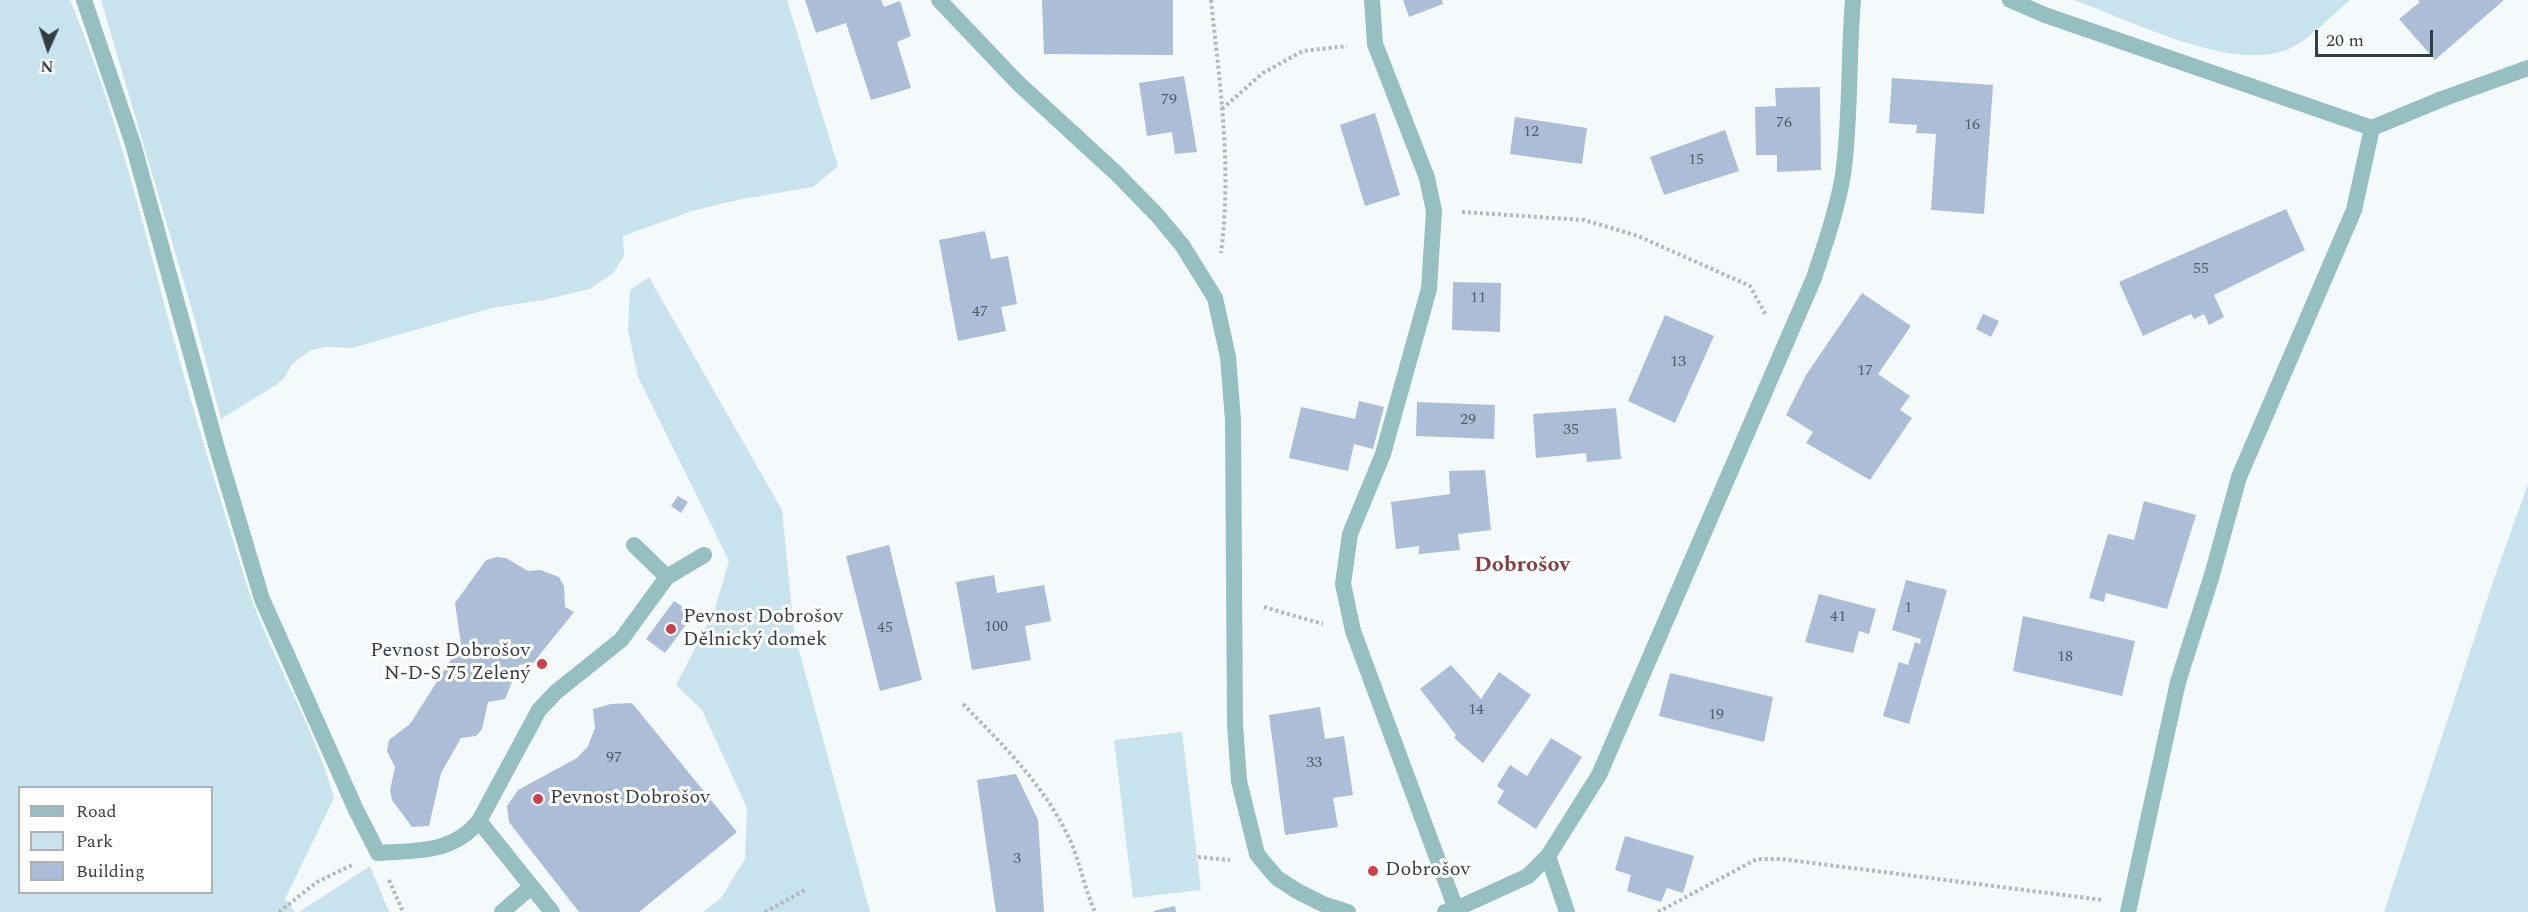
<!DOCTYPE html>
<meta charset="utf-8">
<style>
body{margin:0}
#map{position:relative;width:2528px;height:912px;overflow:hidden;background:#f4fafc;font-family:Spectral,serif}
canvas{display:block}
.legend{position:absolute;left:18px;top:786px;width:195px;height:108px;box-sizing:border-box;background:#fff;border:2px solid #adb1b3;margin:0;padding:8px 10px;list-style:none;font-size:18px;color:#333d42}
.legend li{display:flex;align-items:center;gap:12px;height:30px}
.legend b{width:30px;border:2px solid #adb1b3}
.north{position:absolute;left:18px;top:18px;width:60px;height:60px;-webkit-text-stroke:4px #fff;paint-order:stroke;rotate:183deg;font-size:16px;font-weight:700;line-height:24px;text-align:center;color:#333d42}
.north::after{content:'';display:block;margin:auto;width:21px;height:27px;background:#333d42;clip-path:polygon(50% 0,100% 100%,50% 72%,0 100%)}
.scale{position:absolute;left:2315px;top:30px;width:118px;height:27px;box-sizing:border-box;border:3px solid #333d42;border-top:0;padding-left:8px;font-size:18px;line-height:21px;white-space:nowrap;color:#333d42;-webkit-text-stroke:4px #fff;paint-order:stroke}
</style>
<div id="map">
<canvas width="2528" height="912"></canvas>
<ul class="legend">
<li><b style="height:8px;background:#95bfc0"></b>Road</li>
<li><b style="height:16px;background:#c8e2ee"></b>Park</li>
<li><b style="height:16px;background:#acbdd7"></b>Building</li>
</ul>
<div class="north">N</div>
<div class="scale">20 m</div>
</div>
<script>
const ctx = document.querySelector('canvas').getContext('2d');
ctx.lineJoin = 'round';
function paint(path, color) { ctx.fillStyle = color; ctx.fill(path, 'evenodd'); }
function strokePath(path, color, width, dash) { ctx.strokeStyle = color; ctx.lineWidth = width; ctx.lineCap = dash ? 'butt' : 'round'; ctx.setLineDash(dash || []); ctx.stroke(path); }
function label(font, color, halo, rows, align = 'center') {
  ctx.font = font + ' Spectral,serif'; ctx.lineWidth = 6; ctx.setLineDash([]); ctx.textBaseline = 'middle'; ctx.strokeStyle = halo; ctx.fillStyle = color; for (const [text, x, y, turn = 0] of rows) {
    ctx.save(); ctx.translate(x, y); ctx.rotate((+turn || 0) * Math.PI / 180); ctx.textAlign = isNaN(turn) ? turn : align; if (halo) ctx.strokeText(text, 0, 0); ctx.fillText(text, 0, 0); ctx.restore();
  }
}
const green = new Path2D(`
 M0,0h70c45,108 72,220 102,333 22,81 47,162 72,243 23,77 69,145 90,222l-49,101 10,13h-295zM20,788h192v104h-192z
 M101,0h686l51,166 -25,21 -71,12 -50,12 -69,25 1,20 -11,17 -23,16 -47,11 -51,8 -140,40 -26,-1 -15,3 -19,14 -7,13 -9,8 -55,34 -26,-99z
 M2074,0h276c-17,14 -39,38 -57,47 -57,29 -162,-27 -219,-47z
 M649,277l133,233 12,122 76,280h-167l18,-14 24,-39 2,-51 -45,-98 -26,-25 38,-73 15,-51 -91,-184 -10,-47 2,-40z
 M2528,484v428h-144l111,-336z
 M1182,732l19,158 -68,8 -19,-158z
 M370,866l19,46h-90z`);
const building = new Path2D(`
 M805,0h76l3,7 16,-6 11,35 -14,6 14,46 -40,12 -25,-77 -30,10z
 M1042,0h131v55l-129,-1z
 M1403,0h39l1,4 -34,13z
 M2418,0h86l-69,60 -36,-41 21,-17z
 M1184,76l13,76 -22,2 -3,-22 -25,4 -8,-53z
 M1892,78l101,7 -9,129 -53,-4 5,-76 -20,-1 1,-8 -28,-2z
 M1820,87l1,83 -44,2v-17h-21l-1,-48 21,-1 -1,-18z
 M1375,113l25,82 -35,11 -25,-81z
 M1515,117l72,11 -5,36 -72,-10z
 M1725,130l14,41 -75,24 -14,-38z
 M2286,209l19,41 -91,45 10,22 -15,8 -5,-11 -10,5 -3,-5 -48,22 -24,-54z
 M985,231l6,28 17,-3 9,48 -16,3 5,24 -48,10 -19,-101z
 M1453,282l48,1 -1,49 -48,-2z
 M1862,293l49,33 -33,48 32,22 -10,14 12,8 -42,62 -64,-37 7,-11 -27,-17 20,-40z
 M1983,314l16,7 -8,16 -15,-8z
 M1665,315l49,21 -39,87 -47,-22z
 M1359,401l25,6 -11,42 -19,-5 -6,27 -59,-13 12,-51 54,12z
 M1417,402l78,3 -1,34 -78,-3z
 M1616,408l5,51 -34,3 -1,-9 -50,5 -3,-44z
 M1485,470l6,60 -33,4 2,16 -41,4v-8l-23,3 -5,-47 59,-8 -1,-23z
 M678,496l10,6 -7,11 -10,-7z
 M2144,501l52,14 -29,94 -61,-16 -2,9 -15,-4 19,-64 26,6z
 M889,545l33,135 -42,11 -34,-135z
 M497,557l9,1 22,13 12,-1 19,7 5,9 1,21 9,5 -41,51 -14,2 -14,34 -17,3 -6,27 -6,7 -15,2 -20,35 -12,53 -17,1 -20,-27 -2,-10 5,-23 -8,-16 2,-11 21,-16 51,-80 -6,-41 31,-43z
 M994,575l3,18 47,-8 7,36 -26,5 6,34 -59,10 -16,-88z
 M1906,580l41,10 -38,134 -26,-8 16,-54 9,3 7,-23 5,2 1,-5 -29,-9z
 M1819,594l57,15 -7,25 -10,-3 -6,22 -48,-11z
 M674,601l20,13 -29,39 -19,-14z
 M2023,616l112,25 -13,55 -109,-25z
 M1451,665l30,34 18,-27 32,23 -48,68 -29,-25 2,-3 -36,-46z
 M1670,673l103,24 -9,45 -105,-26z
 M632,703l105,129 -98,80h-60l-64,-82 -6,-8 -2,-16 11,-16 59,-32 11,-12 7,-18 -2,-19 18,-5z
 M1320,707l5,32 19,-3 9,59 -20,3 5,29 -53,8 -16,-120z
 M1551,738l31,19 -46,72 -39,-26 7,-12 -7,-5 13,-21 17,11z
 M1016,774l22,46 6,92h-48l-19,-132z
 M1625,836l69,20 -11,37 -16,-5 -6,14 -34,-11 4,-16 -16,-5z
 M1175,906l1,6h-22v-1z`);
const path = new Path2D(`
 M1211,0c9,84 21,169 10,253
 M1222,109l41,-36 40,-22 44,-5
 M1462,212l122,8 54,16 112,50 16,29
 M1264,607l59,17
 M963,704c40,41 81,81 106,134 11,23 15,50 26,74
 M1198,857l32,3
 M389,880l14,32
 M279,912l38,-30 37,-18
 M765,912l42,-23
 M1658,912l99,-53h24l322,41`);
const service = new Path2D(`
 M84,0l49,144 85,308 44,147 94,211 22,43c39,-3 74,1 101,-32l60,-111 17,-18 65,-52 46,-63 37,-22
 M634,545l33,32
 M479,821l73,91
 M502,912l29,-25`);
const minor = new Path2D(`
 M1372,0l3,44 52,134 7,33 -5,78 -46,165 -33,80 -7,50 10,47 103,278
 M2010,0l35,15 327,113 70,-29 86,-31
 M1548,856l19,56
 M2128,912l50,-230 34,-107 27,-98 115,-267 18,-82`);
const tertiary = new Path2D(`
 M939,0l79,83 98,90 41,42 25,30 33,53 13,59 5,63 2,304 4,57 18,73 8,10 12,14 20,13 26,13 25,8
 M1445,912l11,-3 72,-33 20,-20 51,-81 215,-497c11,-34 23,-68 29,-103 8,-57 5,-117 10,-175`);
const markers = [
 [671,629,6,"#cf3f4d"],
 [542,664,6,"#cf3f4d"],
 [538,799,6,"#cf3f4d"],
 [1373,871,6,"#cf3f4d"]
];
const numberNames = [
 ["79",1169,101],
 ["76",1784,124],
 ["16",1972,126],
 ["12",1531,133],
 ["15",1696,161],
 ["55",2201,270],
 ["11",1478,299],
 ["47",980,313],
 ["13",1678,363],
 ["17",1865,372],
 ["29",1468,421],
 ["35",1571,431],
 ["1",1908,609],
 ["41",1838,618],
 ["100",996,628],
 ["45",885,629],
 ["18",2065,658],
 ["14",1476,711],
 ["19",1716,716],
 ["97",614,759],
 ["33",1314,764],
 ["3",1017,860]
];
const poiNames = [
 ["Pevnost Dobrošov",683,618],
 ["Dělnický domek",683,641],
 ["Pevnost Dobrošov",530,652,"right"],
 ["N-D-S 75 Zelený",530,675,"right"],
 ["Pevnost Dobrošov",550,799],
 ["Dobrošov",1385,871]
];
const quarterNames = [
 ["Dobrošov",1522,567]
];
paint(green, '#c8e2ee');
paint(building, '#acbdd7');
strokePath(path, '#b2b9bc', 4, [3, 3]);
strokePath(service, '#95bfc0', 16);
strokePath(minor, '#95bfc0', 16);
strokePath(tertiary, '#95bfc0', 16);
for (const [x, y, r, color] of markers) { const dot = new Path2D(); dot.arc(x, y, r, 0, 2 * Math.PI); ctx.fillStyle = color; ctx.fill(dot); strokePath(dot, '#fff', 2); }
label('16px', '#515d67', null, numberNames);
label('20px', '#333d42', '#fff', poiNames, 'left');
label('bold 22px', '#873e41', '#fff', quarterNames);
</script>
